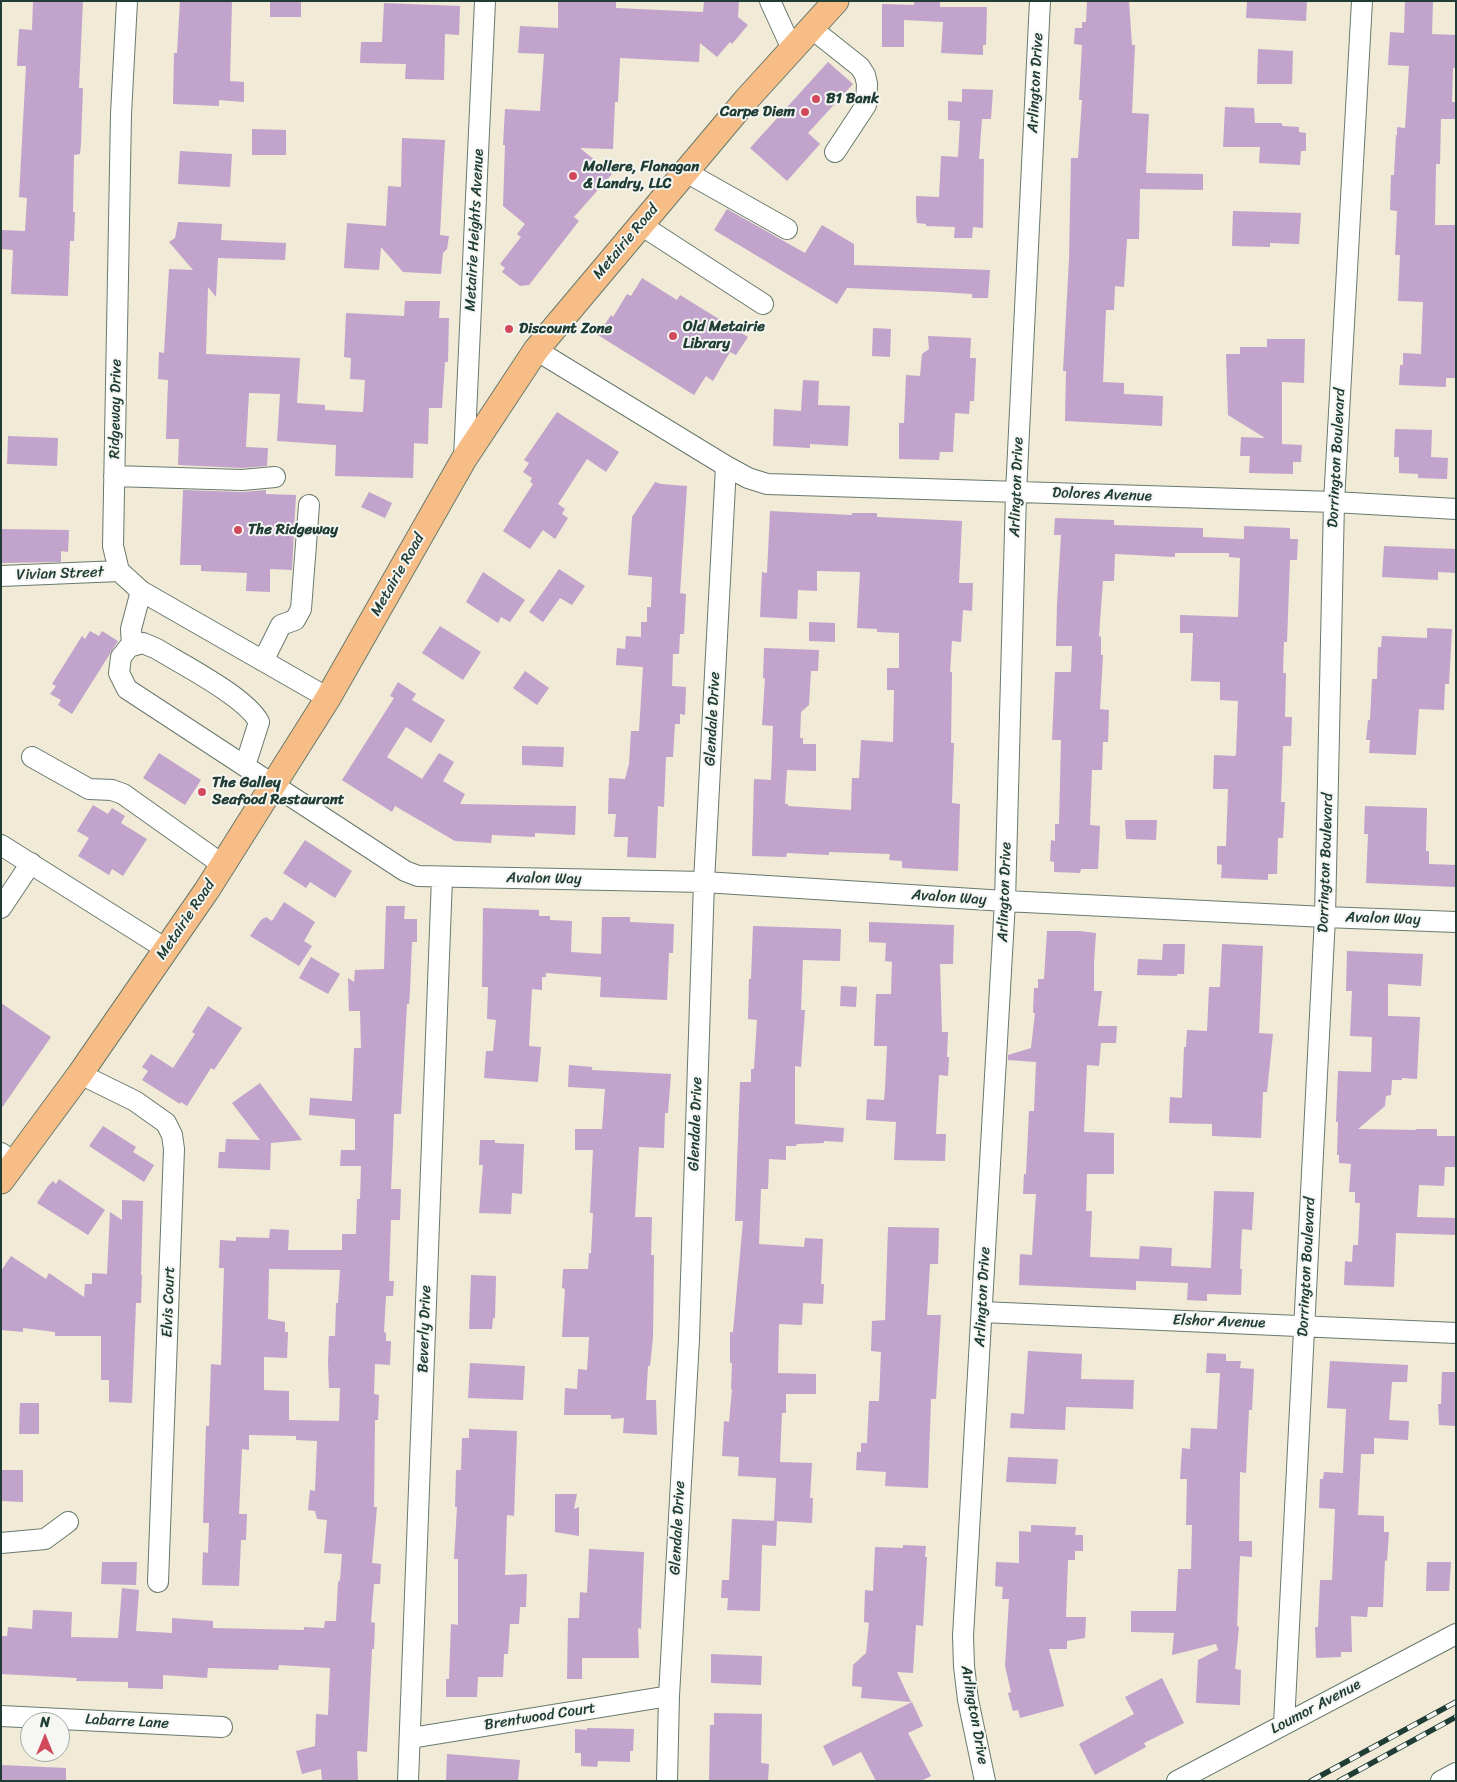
<!DOCTYPE html>
<style>
body{margin:0}
#map{position:relative;width:1457px;height:1782px;overflow:hidden;background:#f0ead6;font-family:Sriracha,sans-serif}
canvas{display:block}
.frame{position:absolute;inset:0;border:2px solid #1f3d34;pointer-events:none}
.north{position:absolute;left:20px;top:1712px;width:50px;height:50px;box-sizing:border-box;background:#f6f6f2;border:1px solid #a0aca6;border-radius:50%;rotate:0deg;font-size:14px;font-weight:700;line-height:20px;text-align:center;color:#1f3d34}
.north::after{content:'';display:block;margin:auto;width:18px;height:22px;background:#d1495b;clip-path:polygon(50% 0,100% 100%,50% 72%,0 100%)}
</style>
<div id="map">
<canvas width="1457" height="1782"></canvas>
<div class="frame"></div>
<div class="north">N</div>
</div>
<script>
const ctx = document.querySelector('canvas').getContext('2d');
ctx.lineJoin = 'round';
function paint(path, color) { ctx.fillStyle = color; ctx.fill(path, 'evenodd'); }
function strokePath(path, color, width, dash) { ctx.strokeStyle = color; ctx.lineWidth = width; ctx.lineCap = dash ? 'butt' : 'round'; ctx.setLineDash(dash || []); ctx.stroke(path); }
function label(font, color, halo, rows, align = 'center') {
  ctx.font = font + ' Sriracha,sans-serif'; ctx.lineWidth = 4; ctx.setLineDash([]); ctx.textBaseline = 'middle'; ctx.strokeStyle = halo; ctx.fillStyle = color; for (const [text, x, y, turn = 0] of rows) {
    ctx.save(); ctx.translate(x, y); ctx.rotate((+turn || 0) * Math.PI / 180); ctx.textAlign = isNaN(turn) ? turn : align; if (halo) ctx.strokeText(text, 0, 0); ctx.fillText(text, 0, 0); ctx.restore();
  }
}
const building = new Path2D(`
 M33,1h50l-4,87h4l-2,55 -1,11 -6,1 -1,57h2l-1,29h-4l-2,55 -57,-2 2,-44 -12,-1v-19l24,1 2,-33 -8,-1 7,-131h-9l2,-37 13,1z
 M180,1h52l-2,80 14,1v20l-25,-2v6l-46,-2 1,-51h3z
 M270,1h31v16h-31z
 M558,1h58v7l87,4 1,-11h35l-1,16 10,8 -16,19 -2,-2 -13,15 -17,-14 -1,19 -79,-4 -2,44h-3l-2,47 -33,-1 32,26 -38,43 5,4 -50,64 -9,1 -18,-14 3,-4 -5,-4 21,-27 -4,-3 8,-10 -22,-18 2,-61h-2l2,-36 35,2 4,-57 -26,-1 2,-27 38,2z
 M914,1h26v6h47l-1,38h-3v10l-42,-2 2,-31 -39,-2v27h-22v-43l32,1z
 M1087,1h42l3,44h3l-3,68 17,1 -3,59 57,1v16l-63,-1 -1,50h-12l-3,48 -9,-1 -1,24h-8l-3,72 21,1v11l39,2 -1,30 -97,-5 1,-50h-3l6,-112 2,-101h7l4,-58h-3l3,-55 -8,-1 1,-16h7v-6h4z
 M1247,1h60l-1,20 -60,-3z
 M1405,1h28l-1,33 24,1v33h-3l-1,34h4v17h-15l-1,45h-4l-1,61h21l-1,153h-9v9l-47,-2 1,-20h3v-12l18,1 2,-52 -25,-1 2,-46h-5l2,-44 -7,-1 1,-35h3l2,-40h1v-8l8,1 4,-62 -21,-1 2,-33 14,1z
 M384,3l76,3 -1,29 -14,-1 -1,46 -39,-1 1,-15 -46,-1 1,-21h21z
 M1258,49l35,2 -1,33h-35z
 M828,62l25,22 -45,49 12,11 -33,37 -37,-33z
 M962,89l31,1 -2,29h-9l-3,40h5l-1,69 -10,-1 -1,11h-18l1,-11 -29,-1v-2l-9,-1 -1,-7v-20l23,1 2,-41 17,1 2,-36 -12,-1v-19l14,1z
 M1225,107l29,1 1,15h26l2,3 16,1v5l7,1v18h-5l-1,14 -41,-2 1,-16h-37z
 M252,129l34,1v25h-34z
 M402,138l43,2 -5,95 9,1 -2,13 -4,4 -2,21 -38,-2 -22,-25 -2,23 -35,-2 3,-45 39,3 2,-40 13,1z
 M180,151l52,3 -2,33 -52,-3z
 M727,209l78,44 17,-28 32,19v21l136,5 -2,28h-16v-4l-30,-2 -95,-4 -10,16 -123,-74z
 M1233,211l68,2 -2,31 -29,-1v4l-38,-1z
 M178,222l44,2 -1,16 65,3 -1,17 -67,-2 -2,39 -8,-10 -2,67 94,4 -3,45 28,2v5l38,2 2,-32 -15,-1 1,-21 -7,-1 2,-44 58,3 1,-15h35l-1,17h10l-1,44h-3l-3,46h-13l-1,36 -14,-1 -1,35 -78,-2 1,-31 -59,-4 3,-47 -31,-1 -3,54 22,1 -1,18 -25,2 -64,-3 1,-26h-13l2,-59 -10,-1 1,-27 5,1 5,-84 24,1 -24,-28 6,-4z
 M642,278l35,22 3,-5 68,42 -12,18 -6,-3 -17,29 -7,-5 -12,19 -96,-60 13,-20 2,2 14,-23 4,2z
 M873,328l18,1 -1,28 -18,-1z
 M928,336l43,2 -1,20h6l-2,43h-4l-1,13 -14,-1 -2,39h-13l-1,8 -40,-1v-36h5l2,-48 14,1 2,-22 7,-5z
 M1267,339h38l-1,44 -22,-1v62l20,1 -1,17h-8v12l-44,-1 1,-17h-10l1,-19 24,1 -37,-23 -2,-61h14v-7h27z
 M803,380l16,1 -1,24 32,1 -2,40 -38,-2v4l-37,-2 1,-37 27,2z
 M557,412l62,40 -13,20 -19,-13 -29,45 7,5 -3,5 6,4 -13,21 -12,-9 -13,19 -27,-18 30,-47 -3,-2 2,-4 -9,-6 6,-9 -5,-3z
 M1395,429l37,1 -1,27 17,1 -1,21 -29,-1v-4l-19,-1v-16h-5z
 M8,436l50,2 -1,28 -50,-2z
 M655,482l6,2 26,2 -7,107 6,1 -2,40h-4l-1,20h-6l-1,32 14,1 -1,28 -5,-1v10h-5l-2,33h-7l-2,50 -6,-1 -2,52 -29,-1 1,-20h-14l2,-23h-8l1,-36 16,1 4,-15 2,-33h8l4,-64 -27,-2 1,-17 8,1 1,-13 15,1v-15h6v-15h4l1,-30 -24,-2 4,-58z
 M183,490l59,2 24,-2v4l30,1 -4,75 -22,-1v23l-24,-1 1,-18 -46,-2v-6h-21z
 M369,492l23,11 -7,15 -24,-11z
 M770,511l82,4v-2h25v4l85,4 -3,62h14l-1,28 -9,-1 -2,32 -9,-1 -2,31h2l-1,71h3l-2,60 8,1 -2,67 -56,-3v-7l-13,-1 1,-6 -61,-2v3l-42,-2 -1,4 -34,-1 2,-77 17,1 2,-54 -11,-1 3,-47h-2l1,-30 55,2 -1,21h-7l-2,34 -8,7 -1,26h3v6h13v27l-29,-1 -2,34h3v2l63,4 1,-32h7l2,-38 32,2 1,-52h-7v-22h12v-35l-22,-1v-3l-20,-1 3,-56 -43,-1v20l-19,-1 -1,29 -37,-2 2,-45 5,1z
 M1055,518l59,2v5l89,3v9l41,2v-13l46,2v11h8l-1,21h-7l-3,82h-3l-1,31h3l-1,44h7l-1,29h-8l-2,56h4l-2,36h-5l-1,36h-9v6l-47,-2 1,-13 -5,-1v-18h9l2,-57h-15l1,-34 21,1 1,-2 2,-53 -18,-1v-18l-29,-1 2,-48h-13v-18l58,2 2,-59 -11,-1v-4h-54v4l-60,-3 -1,27h-11l-4,55 2,1v18h2l-3,54 9,1 -1,32h-5l-1,28h-10l-2,55 10,1 -2,43h-17l-1,4 -26,-1v-10l-4,-1 1,-21 4,1v-17h4l2,-84h-9l3,-68h16l1,-26h-16l1,-42 4,-69h-7z
 M1,529l68,1 -1,22 -7,-1v11l-60,1z
 M1384,546l72,3v24l-18,-1v8l-56,-3z
 M559,569l26,17 -13,19 -12,-7 -17,24 -14,-10z
 M483,572l42,28 -15,22 -9,-5 -3,6 -32,-21z
 M809,622l26,1v19l-26,-1z
 M440,626l41,26 -18,28 -41,-27z
 M1427,628l25,1 -3,55h-4l-1,26 -25,-1 -3,46 -47,-2 1,-13h-4l2,-20h2l2,-41h5l1,-32h3l1,-11 45,2z
 M90,631l9,5 3,-5 16,10 -46,73 -14,-9 3,-5 -11,-6 6,-8 -4,-2 30,-48 3,3z
 M525,671l24,17 -12,17 -24,-17z
 M398,682l18,12 -4,6 33,20 -14,23 -25,-16 -19,30 35,22 17,-26 15,9 -11,19 22,13 -5,10 116,2 -1,29 -40,-2v4l-43,-2 -1,8 -36,-2 -60,-35 -3,6 -50,-32 52,-82 -4,-2z
 M522,746l42,1 -1,20 -41,-2z
 M159,753l42,27 -16,25 -42,-27z
 M93,805l15,9 4,-6 13,8 -4,7 26,16 -24,37 -11,-7 -3,6 -31,-19 11,-18 -12,-7z
 M1365,806l62,2 -1,43h3v13l27,1v22l-90,-4 2,-49h-4z
 M1125,820h32l-1,20 -30,-1z
 M305,840l47,31 -17,27 -25,-16 -4,6 -23,-15z
 M284,902l31,20 -11,19 8,5 -13,20 -49,-30 11,-16 5,-3 6,4z
 M386,906h19l-1,13h13v23h-5l-2,50 -1,12h-2l-6,110h-7l-1,29 -2,46h10l-1,31h-9l-2,61h5l-1,15h-7l-2,36 2,1v8h5l-1,24 -15,-1 -1,30 5,1 -1,25h-3l-1,87h3l-5,56 9,1 -1,20h-6l-3,38 4,1 -1,26h-2l-5,103 -10,-1 1,30h-36l-1,-12 -19,5 -6,-23 19,-5 1,-32 12,1 2,-47 -51,-3 -1,5 -70,-2 -1,10 -44,-3v14l-35,-1v-6l-52,-1 1,-3 -76,-4v-38h6l1,-9 24,2 1,-19 39,2 -1,25 47,1 4,-50 17,2 -3,41 36,2v-15l41,3v7l91,2v-3l20,1 1,-7h11l2,-39 2,-2 2,-26 -18,-1 3,-33 -10,-1 -2,-8 -7,-1 2,-20 5,1 2,-50 -21,-1v-4l-47,-1v15l-7,-1 -3,65h8l-1,26h-5l-2,46 -37,-1 1,-33 5,1 1,-30h-6l3,-97h3l2,-62 10,1 3,-97h-5l1,-28 16,1v-4l33,1 1,-9 19,1 -1,20h54v-16h14l1,-35h3l1,-33h-21l1,-16h14v-31l-46,-4 1,-17 42,3 2,-53h7l-1,-37h-11l-1,-33 6,4 1,-12 29,-1zM269,1269l71,1 -2,33h-2l-1,33h-6l-1,26 1,26h11l-1,33 -50,-1v-29l-25,-1v-33l23,1 1,-26h-3v-10l-17,-3z
 M483,908l56,2v6h11v4l22,1 -1,31 30,2 1,-37h28v5l44,2 -1,29h-4l-2,47 -67,-3 1,-20 -55,-4v4h-4v13l-10,-1 -3,57 12,1 -3,35 -54,-4 2,-27h7l3,-31 -9,-1 1,-32h-6z
 M869,922l85,3 -1,39h-13l2,68h6l-1,25h2l-1,19 -9,-1 -3,59h10l-1,27 -51,-1 2,-38 -30,-2 1,-21 17,1 1,-11 2,-43h-13l2,-52h15l1,-32 -7,-1 1,-18 -17,-1z
 M753,926l88,3 -1,32 -37,-1 -2,50h4l-4,57 -6,-1v58l49,4 -1,14 -19,-1v2l-27,1 -1,2h-10v14l-17,-1 -1,30h-7l-2,55 45,3 1,-9 18,1 -2,45h3l-1,20 -20,-1 -1,22 -23,-1 -1,49 38,1v20h-30v19h-4l-2,49 32,1 -2,35h3l-1,25 -38,-2 2,-43 -38,-2 1,-19 -17,-1 2,-35 5,1 3,-33h-1l1,-26h-2v-31h3l10,-111h-8l5,-139h11v-13h3l3,-49 -9,-1 1,-40h2z
 M1047,931h32l17,2 -2,29v29h8l-4,35h19l-1,17h-15l-2,23 -12,-1 -3,67 30,1v41h-27l-1,37h6l-2,46 49,2 1,-13 32,2 -1,18 40,2 3,-77 40,1 -2,38 -10,-1 -2,40h2l-1,26 -34,-1v7l-20,-1 1,-17 -52,-2v9l-117,-5 1,-31 12,1 4,-61h-13l1,-20h2l3,-63h5l2,-49 -28,-2v-5l23,-7 4,-35h-2l1,-25h4v-9h6z
 M1163,944h22l-1,30h-7v2l-40,-1 1,-16 24,1z
 M1222,944l41,2 -4,87 14,1 -6,58h-4l-2,46 -49,-2v-12l-43,-1 1,-26 12,1 2,-51h2l1,-17 20,1 2,-44h11z
 M1347,951l76,3 -2,32 -33,-2v32l32,1 -3,62 -15,-1v2h-10l-1,15 -5,1 -1,10 -27,23 58,1v-1h21v7h19v31h-11l-1,19 -25,-1 -2,32 39,1v17l-60,-2 -2,54 -50,-2 1,-24 7,1 1,-17h5l2,-42h-5v-11h-6l2,-28 -12,-1v-8h-2l1,-33h-2l2,-51 33,1 1,-35 -22,-1 2,-45h-6z
 M311,957l29,17 -12,20 -29,-16z
 M841,986l16,1 -1,20 -16,-1z
 M1,1003l50,34 -50,72z
 M208,1006l34,22 -28,42 -3,-2 -24,38 -6,-4 -1,2 -38,-24 6,-9 -6,-4 9,-13 22,14 22,-34 -3,-2z
 M569,1065l23,2v3l79,4 -3,39h-3l-1,35 -25,-1 -4,70h17l-1,38h3l-1,82 -3,29h-2l-2,34h10l1,35 -34,-2 1,-15 -13,1v-4h-47l1,-27 12,1 1,-20 9,1 2,-33h-27l3,-48 -3,-1 1,-19h25l1,-16h2l2,-40h-3l3,-63h-18v-21h27l3,-40 -37,-2z
 M260,1083l42,57 -31,3 -1,27 -52,-2 1,-16h6l1,-13 34,1 -28,-37z
 M103,1126l33,21 -3,5 21,13 -10,17 -55,-36z
 M480,1140h15v3l29,1 -2,50 -10,-1 -1,21 -32,-1 4,-48h-4z
 M59,1179l46,31 -17,25 -51,-32 11,-17 5,-5 3,3z
 M122,1200l21,1 -2,74h1l-1,28h-5l-4,100 -23,-1v-22h-8v-44h-46v-4l-32,-4v4l-22,-2v-59l10,-15 35,23 3,-6 35,24 1,-13h7v-11l15,1 3,-62 12,8z
 M888,1227l51,1 -1,36h-8l-3,51h14l-5,84h-5l-3,89 -43,-2 1,-14 -30,-2 1,-18h4v-9h6l2,-42h10l2,-49 -10,-1 1,-30 13,-1z
 M471,1275l25,1 -1,42h-2l-1,11h-23z
 M1028,1351l54,3 -1,25 53,1 -1,29 -67,-2 -1,23 -55,-2 1,-15 13,1z
 M1207,1353l19,1v7h15l-1,7 14,1 -2,41h-3l-3,63 -6,-1 -1,69h13v16l-12,-1 -3,70 2,1 -4,42 6,1 -1,35 -44,-2 2,-43 20,-10 -2,-6 -44,11 2,-22 -43,-1v-21h45l2,-42h13l1,-44h-6l1,-46h-7l2,-31 8,1 1,-21 26,1 3,-56h-14z
 M1330,1361l78,4 -1,17h-15l-3,38 20,1 -1,19 -34,-2v16h-13l-3,61 26,1v16h5l-2,29 -2,-1 -2,47h-15l-1,10 -16,-1 1,36h-11v5l-25,1 -1,-31h3l2,-47h12l3,-71 -16,-1 1,-29h3l1,-7 19,1 3,-64 -19,-1z
 M470,1363l55,3 -2,34 -55,-2z
 M1442,1372h14v54l-17,-1 -1,-21h3z
 M20,1403h19v31h-20z
 M469,1429l48,2 -3,85 -7,-1 -2,60 22,-1 -1,33h-6l-1,17h-9l-2,30h-4l-1,23h-25l-1,20h-31v-18h3l2,-55 7,1v-66h-4l3,-52h-2l1,-37h5l1,-32h7z
 M1008,1457l50,2 -2,25 -50,-2z
 M1,1470h22v32l-22,-1z
 M555,1494h22l-3,15 5,-2v29l-24,-4z
 M732,1519l45,2 -1,25 -14,-1 -2,66 -33,-1 1,-12h-7l1,-18h7z
 M1031,1525l45,2 -1,8h8v16h-8v9h-7l-2,57h20l-1,21 -18,3v8h-18l15,57 -44,12 -2,-8 -5,1 -5,-18 3,-1 -6,-26 4,-67h-7l1,-12 -8,-1 1,-24 23,1v-32l12,1z
 M903,1545l23,1 -1,11h2l-4,69 -7,-1 -3,48 -16,-1 14,30 -50,-4 1,-11 -10,-1 1,-21 13,-12 3,-30 -5,-1 1,-32 8,1 2,-44 28,1z
 M589,1549l55,3 -3,77 -3,-1 1,30h-57v21h-15l1,-61h11l1,-26 7,1z
 M102,1562h35l-1,23 -35,-1z
 M1427,1562h24l-2,29h-23z
 M711,1654l51,2 -1,29 -50,-2z
 M1162,1678l22,45 -40,20 2,4 -51,28 -16,-31 55,-30 -9,-17z
 M912,1702l11,24 -15,7 23,43 -10,5h-45l-15,-29 -28,14 -10,-20z
 M714,1713l48,1 -1,49 8,1 -1,17h-59l1,-56h4z
 M587,1728l47,1 -1,22h-3v11l-32,-1 -1,6 -16,-1v-13h-6v-24l12,1z
 M447,1754l73,6 -2,21h-72z
 M1,1765l65,3v13h-65z`);
const minor = new Path2D(`
 M127,1l-6,113 -8,432 6,25 22,20 187,107
 M770,1l22,48
 M811,28l49,39 5,8 2,9 -1,21 -31,47
 M686,172l101,57
 M641,225l122,79
 M536,350l190,116 22,12 19,6 567,18 122,7
 M464,459l21,-458
 M114,476l128,4 33,-3
 M1,576l118,-5
 M132,646l-1,-17 10,-38
 M263,661l18,-36 14,-5 6,-11 8,-104
 M32,757l57,32 23,1 11,4 100,71
 M245,766l14,-44c-13,-25 -76,-57 -102,-73l-14,-6 -14,4 -8,10 -2,16 8,16 278,182 13,5 286,6 301,19 320,16 131,5
 M1,845l165,104
 M1,908l30,-45
 M80,1074l55,27 31,22 6,12 2,14 -16,433
 M1,1153l13,10
 M982,1312l474,21
 M1,1543l44,-4 23,-17
 M1,1716l221,11
 M1284,1724l41,-807 9,-415 28,-501
 M411,1738l258,-42
 M408,1781l34,-904
 M667,1781l2,-85 20,-357 15,-457 22,-416
 M985,1781l-17,-81 -4,-34 -1,-30 42,-735 11,-408 24,-492
 M1177,1781l279,-147
 M1441,1781l15,-8`);
const major = new Path2D(`
 M1,1181l79,-107 127,-184 121,-192 136,-239 72,-109 210,-250 90,-99`);
const rail = new Path2D(`
 M1311,1781l145,-79
 M1339,1781l117,-64`);
const markers = [
 [816,99,5,"#d1495b"],
 [805,112,5,"#d1495b"],
 [573,176,5,"#d1495b"],
 [509,329,5,"#d1495b"],
 [673,336,5,"#d1495b"],
 [238,530,5,"#d1495b"],
 [202,792,5,"#d1495b"]
];
const streetNames = [
 ["Arlington Drive",1036,83,-87],
 ["Metairie Heights Avenue",475,230,-87],
 ["Metairie Road",626,242,-50],
 ["Ridgeway Drive",116,409,-89],
 ["Dorrington Boulevard",1337,458,-87],
 ["Arlington Drive",1017,487,-88],
 ["Dolores Avenue",1102,495,2],
 ["Vivian Street",60,574,-2],
 ["Metairie Road",398,575,-60],
 ["Glendale Drive",713,719,-87],
 ["Dorrington Boulevard",1326,863,-88],
 ["Avalon Way",544,879,1],
 ["Arlington Drive",1005,892,-88],
 ["Avalon Way",949,898,4],
 ["Avalon Way",1383,919,2],
 ["Metairie Road",186,920,-56],
 ["Glendale Drive",696,1124,-88],
 ["Dorrington Boulevard",1307,1267,-87],
 ["Arlington Drive",983,1297,-87],
 ["Elvis Court",169,1302,-88],
 ["Elshor Avenue",1219,1322,2],
 ["Beverly Drive",425,1329,-88],
 ["Glendale Drive",678,1528,-87],
 ["Loumor Avenue",1316,1707,-28],
 ["Arlington Drive",974,1715,80],
 ["Brentwood Court",540,1717,-9],
 ["Labarre Lane",127,1722,3]
];
const poiNames = [
 ["B1 Bank",826,99],
 ["Carpe Diem",795,112,"right"],
 ["Mollere, Flanagan",583,167],
 ["& Landry, LLC",583,184],
 ["Old Metairie",683,327],
 ["Library",683,344],
 ["Discount Zone",519,329],
 ["The Ridgeway",248,530],
 ["The Galley",212,783],
 ["Seafood Restaurant",212,800]
];
paint(building, '#c1a3cb');
strokePath(minor, '#687a6d', 22);
strokePath(major, '#687a6d', 27);
strokePath(minor, '#fff', 20);
strokePath(major, '#f6be86', 25);
strokePath(rail, '#1f3d34', 5.5);
strokePath(rail, '#f6f6f2', 4, [11]);
for (const [x, y, r, color] of markers) { const dot = new Path2D(); dot.arc(x, y, r, 0, 2 * Math.PI); ctx.fillStyle = color; ctx.fill(dot); strokePath(dot, '#f6f6f2', 2); }
label('15px', '#1f3d34', '#f6f6f2', streetNames);
label('bold 15px', '#1f3d34', '#f6f6f2', poiNames, 'left');
</script>
